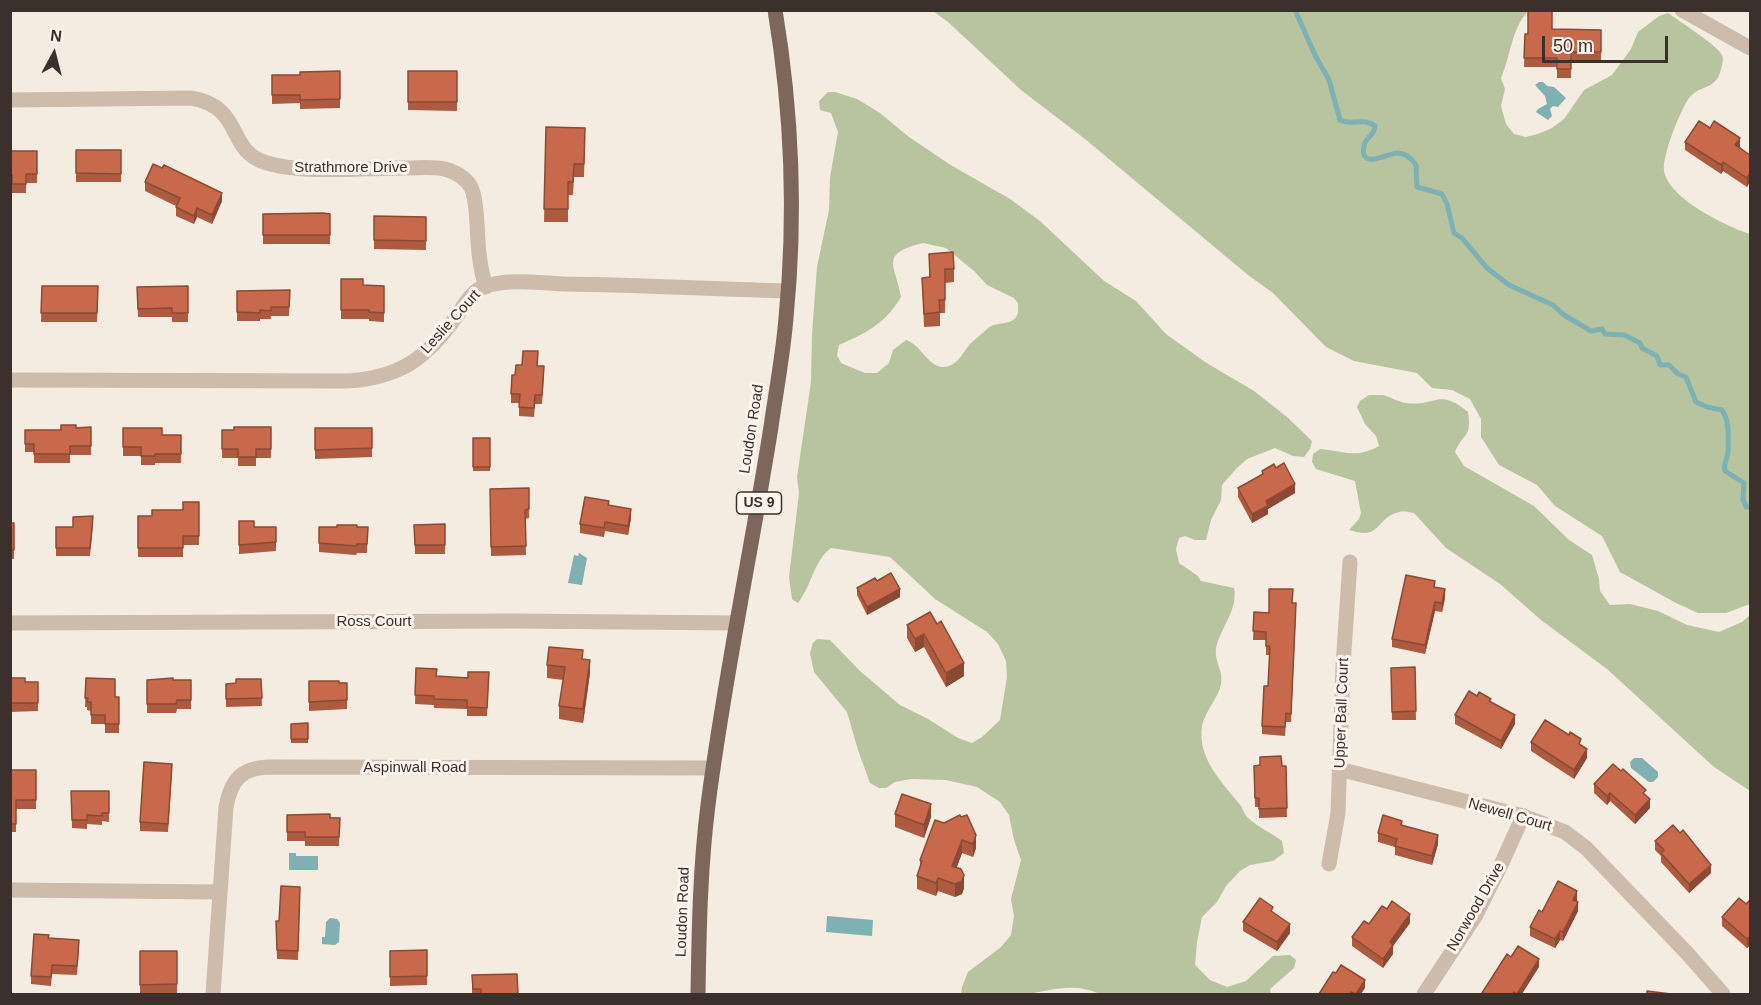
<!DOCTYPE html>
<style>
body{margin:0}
#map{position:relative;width:1761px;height:1005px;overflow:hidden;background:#f4ebe1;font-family:Arial,sans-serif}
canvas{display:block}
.frame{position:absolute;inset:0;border:12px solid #3b302b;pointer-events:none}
.north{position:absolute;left:24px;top:24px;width:60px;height:60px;-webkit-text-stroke:4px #fbf5ee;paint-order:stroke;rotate:7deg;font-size:16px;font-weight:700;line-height:24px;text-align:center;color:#3b302b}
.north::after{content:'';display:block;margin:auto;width:21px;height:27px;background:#3b302b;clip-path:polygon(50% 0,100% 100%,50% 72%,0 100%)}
.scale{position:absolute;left:1542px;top:36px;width:126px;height:27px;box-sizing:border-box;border:3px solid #3b302b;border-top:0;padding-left:8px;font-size:18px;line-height:21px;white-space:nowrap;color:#3b302b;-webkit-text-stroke:4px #fbf5ee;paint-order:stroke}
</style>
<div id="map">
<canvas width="1761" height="1005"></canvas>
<div class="frame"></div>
<div class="north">N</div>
<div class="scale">50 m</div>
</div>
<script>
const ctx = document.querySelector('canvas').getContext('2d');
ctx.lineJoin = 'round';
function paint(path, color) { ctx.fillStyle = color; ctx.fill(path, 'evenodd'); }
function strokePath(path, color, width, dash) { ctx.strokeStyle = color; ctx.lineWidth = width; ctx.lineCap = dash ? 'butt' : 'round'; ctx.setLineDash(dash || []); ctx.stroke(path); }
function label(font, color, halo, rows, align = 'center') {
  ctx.font = font + ' Arial,sans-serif'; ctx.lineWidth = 6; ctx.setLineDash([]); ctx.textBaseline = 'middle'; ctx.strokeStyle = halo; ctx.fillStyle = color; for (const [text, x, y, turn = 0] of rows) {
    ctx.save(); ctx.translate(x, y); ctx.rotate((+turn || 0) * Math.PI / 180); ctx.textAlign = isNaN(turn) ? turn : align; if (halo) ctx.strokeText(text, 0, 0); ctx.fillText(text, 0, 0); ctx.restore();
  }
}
const green = new Path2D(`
 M933,11h595c-17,19 -17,44 -27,67l4,11 -4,17 5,18 8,10 12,3 12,-3 14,-6 12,-9 20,-29 28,-15 19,-26 7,-17 21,-16 9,-3c10,7 51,34 54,42 2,4 0,10 -1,14 -5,22 -21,15 -32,29 -9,13 -27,58 -25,73 5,28 62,55 86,63v370l-24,9h-28l-22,-10 -56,-31 -18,-36 -47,-30 -18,-21 -38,-20 -18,-28v-18l-11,-20 -18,-9 -20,-2 -15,-15 -63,-12 -28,-14 -53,-54 -25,-18 -163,-136 -64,-49 -73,-68z
 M828,92h7l22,7 23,14 29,24 40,27 61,35 30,22 64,60 32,20 30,33 39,28 49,29 33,26 25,24 -2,8 -6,8 -11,-1 -18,-8 -28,11 -11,10 -14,16 -1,15 -10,20 -5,20h-11l-10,-4 -6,2 -3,11 3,14 19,13 3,5 33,7c4,20 -11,37 -17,56 -5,15 7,26 4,40 -2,13 -16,27 -19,42 -5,33 21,57 39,80 2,4 4,9 7,12 10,9 23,15 34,23l2,12 -11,8 -23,4 -10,6 -14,15 -9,16 -15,15 -5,25 -2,23 15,15 17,7 19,-6 27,-25 17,-1 6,5 -2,8 -24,21 1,5h-171c-27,-12 -46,-4 -73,0 -21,4 -45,0 -66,0l1,-7 6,-15 33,-25 10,-12 3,-19 -3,-17 10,-39 -7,-20 -5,-25 -9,-13 -23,-15 -31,-7 -35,-1 -16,3 -9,6h-7l-9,-5 -12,-33 -11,-38 -33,-40 -4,-19 3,-10 4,-4 13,1 30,31 40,34 28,14 30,19 14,5 10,-6 18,-17 7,-43 -1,-16 -8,-17 -11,-12 -52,-33 -45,-42 -59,-9c-17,12 -19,37 -33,55l-6,-4 -3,-22 10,-84 -2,-16 14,-95 1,-48 5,-67 12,-57 1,-33 8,-45 -7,-19 -11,-3 -1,-9zM923,243l23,5 28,23 13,14 27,13 4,5c0,7 1,13 -5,17 -7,5 -19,2 -26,9 -5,5 -12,10 -17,15 -8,10 -13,23 -28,23 -14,-1 -21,-22 -36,-27l-13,10 -4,13 -12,10h-12l-24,-10 -4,-8 2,-10c27,-12 46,-21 62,-48 -5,-32 -23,-43 22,-54z
 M1369,395c4,0 10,0 14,0 8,2 15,7 23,8 30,4 32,-16 62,9 4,27 -5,20 -13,40l9,14 70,40 35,34 23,15 7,24 1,12 10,14 20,-1 28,7 29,14 32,7 23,-10 8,-7v176l-36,-24 -107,-98 -66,-49 -41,-36 -54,-36 -32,-35c-5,-1 -11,-2 -15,-1 -24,6 -17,29 -50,18l10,-11 2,-6 -6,-32 -39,-12 -4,-7 1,-8 7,-5c24,2 35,10 59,-3l-3,-10 -11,-12 -8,-17 3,-6z`);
const water = new Path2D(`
 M1539,82h4l4,4 7,1 12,11 -8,9 -5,-1 -3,3 2,7 -4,4 -12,-8 2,-3 9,-5 -2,-8 -10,-11z
 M579,553l8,5 -5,27 -14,-2 6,-28 4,1z
 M1634,758h8l16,14v5l-5,5h-4l-18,-14 -1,-6z
 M289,853h7v3h22v14h-29z
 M827,916l46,4 -1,16 -46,-4z
 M330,918l7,1 3,4 -1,19 -4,3 -13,-1v-7h3l1,-15z`);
const stream = new Path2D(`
 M1295,10l20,45 14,25 11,40c12,6 24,-3 35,6 0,10 -10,11 -11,20 -5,25 25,7 33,7 8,0 15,6 19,12l1,22 25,7 5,10 7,29 8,5 25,30 22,17 44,20 11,10 27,16 11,-2 3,5 19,1 16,8 2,5 15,8 3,9h9l9,9 8,3 10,25 11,5 15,3c8,11 6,28 6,42 0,7 -5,11 -3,19l19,12 -1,16 3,8h4`);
const minor = new Path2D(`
 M1682,10l68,38
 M10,100l181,-2c54,9 34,53 76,65 36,11 98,5 137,5 13,0 28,-2 41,1 10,3 21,9 26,18 5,11 5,24 6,36 1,22 2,43 9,64
 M10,380l337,1c52,-3 79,-22 109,-64 7,-10 15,-25 27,-30 25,-9 56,-4 82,-3 74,1 149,5 223,7
 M10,623l504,-2 223,2
 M1339,769l184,47 42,16 21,16 100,104 37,42
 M1329,864l9,-51 5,-147 7,-104
 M10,890l209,2
 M213,994l13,-187c5,-27 15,-39 43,-40l444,1
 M1424,994l52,-79 24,-48 23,-51`);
const major = new Path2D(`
 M698,994c1,-63 2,-126 10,-189 16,-126 43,-252 63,-378 5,-36 12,-72 15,-109 10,-102 6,-206 -11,-308`);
const wall = new Path2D(`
 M1552,29l49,1v31h-30v17h-14v-11h-33l1,-33z
 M340,71v37l-40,1v-6l-28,1v-29h28z
 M408,71h49v40l-49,-1z
 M546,127l39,1 -1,49h-10l-1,18h-5v27h-24z
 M1685,142l55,5 10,8 -3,32 -24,-16 -2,3 -36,-24z
 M76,150h45v32h-45z
 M10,151h27v32h-11v10h-14v-9h-2z
 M145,182l77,19 -10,23 -15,-7 -3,7 -18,-8v-10l-31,-15z
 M263,214h67v30h-67z
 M374,216l52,1v33l-52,-1z
 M929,254l25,15v13l-9,1v30h-5v13l-16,1 -2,-49 7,-1z
 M341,279l22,6 21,1v36l-15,-1v-2h-28z
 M42,286h56l-1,36h-56z
 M188,286v36h-16v-5h-34l-1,-30z
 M290,290l-1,26h-18v3h-11v2h-23v-30z
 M538,366l6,9 -2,29h-7l-1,13 -15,-1v-13h-8v-9l4,-19z
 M91,427v28h-21v8h-36v-11h-9v-22h36l15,-2z
 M271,427v31h-15v8h-18v-8h-16v-28h12z
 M123,428l39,7h19v28h-26v2h-14v-9h-18z
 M315,428h57v29l-57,2z
 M473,438h17v33h-17z
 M1276,468l19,25 -27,16v5l-16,9 -14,-26v-9l24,-13v-4z
 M529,488v30l-4,1 1,36 -35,1 -1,-67z
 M199,502v43h-16v12h-45v-41h14l31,-6z
 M631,518l-3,17 -23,-4 -1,6 -24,-4v-9z
 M239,521l15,6h22v24l-37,3z
 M10,523h4v36h-4z
 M445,524v30h-30l-1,-29z
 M93,525l-3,31h-34v-29h17z
 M319,527h49l-1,26h-10l-1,2 -37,-3z
 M1435,587l10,11 -3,14 -7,-1 -10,43 -33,-7v-8z
 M857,588l43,9 -33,18 -10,-20z
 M1292,603l4,9 -5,110h-5l-1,14 -23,-2v-8l6,-40 2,-31h-4v-15h-13l1,-28 15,1z
 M930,612l34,64 -18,11 -22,-40 -9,5 -8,-14v-13z
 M583,659l7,14 -7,50 -24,-4v-13l4,-26 -16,-2v-13z
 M1415,667l1,53h-24l-1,-52z
 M416,668l21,8 31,2 21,-6 -2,44h-20v-7l-33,-1v-3l-19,-1z
 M10,678l15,4h13v29l-28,1z
 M86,678l29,19h4v36h-14v-9h-14v-13l-4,-1v-3h-2z
 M261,679l1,27 -36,1v-23l10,-1z
 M147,680h44v29h-14l-1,4h-29z
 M309,681l38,2v26l-38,2z
 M1477,696l14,6 24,22 -14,25 -46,-25v-9z
 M308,723v20h-17v-19z
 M1531,742l56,16 -13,21 -43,-28z
 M1254,766h32l1,51 -28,1v-11h-4z
 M10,770h26v39h-20v23h-6z
 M172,773l-4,59 -28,-1v-9z
 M1594,784l52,12 4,12 -15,16 -25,-23 -3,4 -13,-12z
 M71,791h38v31l-7,-1v4l-15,-1v5l-15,-1z
 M895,814l36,3 -7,21 -29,-11z
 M287,815l53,3 -1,28h-34v-5h-18z
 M960,815l16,33 -3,9 -11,-4 -5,14 7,21 -2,6 -7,3 -17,-6 -2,5 -19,-7v-13l3,-9v-7l24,-37z
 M1402,825l36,19 -6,21 -37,-10v-8l-17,-5v-9z
 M1655,841l56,32 -22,20 -28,-31v-6l-6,-6z
 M300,887l-2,73 -21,-1 -1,-38h3z
 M1577,900l1,11 -15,30 -3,-1 -5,8 -25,-12v-9l12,-15z
 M1750,902v45l-1,-1 -2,2 -25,-22v-9z
 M1387,909l23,14 -17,23v8l-10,14 -31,-22v-9l17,-13z
 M1273,912l17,21 -13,18 -34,-20v-9z
 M48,938l31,11 -2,26 -25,-1 -1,12 -20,-2v-8z
 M427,950v35l-37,1v-35z
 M140,951h37v42l-37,1z
 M472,975l46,19h-46z`);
const shadedWall = new Path2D(`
 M1740,138v9l-5,7v-9z
 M1723,162v9l-2,3v-9z
 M1750,173v9l-3,5v-9z
 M222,193v8l-10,23v-9z
 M197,208v9l-3,7v-8z
 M1295,484v9l-27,16v5l-16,9v-9l14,-13z
 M631,509v9l-3,17v-9z
 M900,589v8l-33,18v-8z
 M1445,589v9l-3,14v-9z
 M1435,602v9l-10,43v-9z
 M924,634v13l-9,5v-13z
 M590,660v13l-7,50v-14z
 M964,663v13l-18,11v-14z
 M1515,715v9l-14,25v-8z
 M1587,749v9l-13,21v-9z
 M1610,793v8l-3,4v-9z
 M1650,799v9l-15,16v-9z
 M931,804v13l-7,21v-13z
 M976,835v13l-3,9v-13z
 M1438,835v9l-6,21v-9z
 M962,840v13l-10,26v-13z
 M1711,865v8l-22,20v-9z
 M964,875v13l-2,6 -7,3v-13z
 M938,878v13l-2,5v-13z
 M1577,891v9l-4,8v-8z
 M1578,902v9l-15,30v-9z
 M1410,914v9l-17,23v8l-10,14v-9l7,-17z
 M1290,924v9l-13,18v-9z
 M1560,931v9l-5,8v-9z
 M1749,937v9l-2,2v-9z
 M1539,959v8l-17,27h-5z
 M1365,980v8l-4,6h-5z`);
const building = new Path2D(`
 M1528,10h24v19l49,1v22h-30v17h-14v-11h-33l1,-24h3z
 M340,71v28l-40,1v-5h-28v-20h28v-3z
 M408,71h49v31h-49z
 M1699,121l11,7 4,-7 26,17 -5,7 15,10v18l-3,5 -24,-16 -2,3 -36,-23z
 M546,127l39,1 -1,36h-10l-1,18h-5v27h-24z
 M76,150h45v24l-45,-1z
 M10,151h27v23h-11v10h-14v-9h-2z
 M153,164l9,4 2,-3 58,28 -10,22 -15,-7 -3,8 -18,-9 4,-9 -35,-16z
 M323,213l7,1v21h-67v-21z
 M374,216l52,1v24l-52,-1z
 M953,252l1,17h-9v31h-6l1,12 -16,2 -2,-36 8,-1 -1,-23z
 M341,279h22v6l21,1v27l-15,-1v-2h-28z
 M42,286h56l-1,27h-56z
 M188,286v27h-16v-5l-34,1 -1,-22z
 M290,290l-1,17h-18v4l-11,-1v3l-23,-1v-21z
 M523,351h15l-1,15h7l-2,29h-7l-1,13 -15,-1 1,-13h-9l1,-19h3l1,-10h6z
 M61,425h15v3l15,-1v19h-21v8h-36v-10h-9v-14h36z
 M234,427h37v22h-15v8h-18v-8h-16v-19h12z
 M123,428h39v7h19v19h-26v2h-14v-9h-18z
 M315,428h57v20l-57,2z
 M473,438h17v29h-17z
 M1284,463l11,21 -29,17 2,5 -16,8 -14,-26 25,-14 -1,-3 12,-7 2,4z
 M529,488v21l-4,1 1,36 -35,1 -1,-58z
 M585,497l24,4 -1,4 23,4 -3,17 -23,-4 -1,6 -24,-4z
 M183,502h16v34h-16v12h-45v-32h14v-6h31z
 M93,516l-3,32h-34v-21h17v-10z
 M239,521h15v6h22v15l-37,3z
 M10,523h4v27h-4z
 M445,524v21h-30l-1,-20z
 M337,525h20v2h11l-1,17h-10l-1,2 -37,-3v-16h18z
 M891,573l9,16 -33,18 -10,-19 18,-10 2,3z
 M1406,575l29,6 -1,6 11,2 -3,14 -7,-1 -10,43 -33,-6z
 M1269,589h24l-1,14h4l-5,111 -5,-1 -1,14 -23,-1 2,-40h4l2,-40h-4v-14l-13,-1 1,-19 15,1z
 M930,612l7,12 4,-3 23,42 -18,10 -22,-39 -9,5 -8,-14z
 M549,647l34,3 -1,9 8,1 -7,49 -24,-3 6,-39 -18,-2z
 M1415,667l1,44 -24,1 -1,-44z
 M416,668l21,1 -1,7 32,2v-6h21l-2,36 -20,-1v-7l-33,-1v-3l-19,-1z
 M10,678h15v4h13v21h-28z
 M86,678l29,1v18h4v27h-14v-9h-14v-13h-4l1,-4h-3z
 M173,678v2h18v20h-14l-1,4h-29v-24z
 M236,679h25l1,19 -36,1v-15l10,-1z
 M309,681h30v2h8v17l-38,2z
 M1469,691l8,5 2,-4 12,7 -2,2 26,14 -14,26 -46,-26z
 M1545,720l24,15 1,-3 11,7 -2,5 8,5 -13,21 -43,-28z
 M308,723v16h-17v-15z
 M1281,756l1,10h4l1,42 -28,1v-11h-4l-1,-32 6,-1v-8z
 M144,762l28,2 -4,60 -28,-2z
 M1613,764l8,7 2,-2 23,21 -3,3 7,6 -15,16 -25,-22 -3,3 -13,-12z
 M10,770h26v30h-20v24h-6z
 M71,791h38v22h-7v3l-15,-1v5h-15z
 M902,794l29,10 -7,21 -29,-11z
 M330,814v4h10l-1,19h-34v-5h-18v-17z
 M960,815l1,2 6,-2 9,20 -3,9 -11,-4 -10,26 9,3 3,6 -2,6 -7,3 -17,-6 -2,5 -19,-7 5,-15 -2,-1 15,-40 9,3z
 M1383,815l19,6 -1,4 37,10 -6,21 -37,-10 2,-7 -19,-6z
 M1673,825l7,8 3,-3 28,35 -22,19 -28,-31 3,-3 -9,-9z
 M1558,881l19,10 -4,9 5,2 -15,30 -3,-1 -5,8 -25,-12 9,-17 3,2z
 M281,886l19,1 -2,64 -21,-1 -1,-29h3z
 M1260,898l13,9 -2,4 19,13 -13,18 -34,-20z
 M1739,898l7,6 3,-3 1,1v36l-1,-1 -2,2 -25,-22z
 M1392,901l18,13 -20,28 3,3 -10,14 -31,-22 12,-16 5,3 13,-18 5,3z
 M34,934l15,1 -1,3 31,2 -2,26 -25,-1 -1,12 -20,-1z
 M1518,946l21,13 -22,35 -3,-2 -2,2h-27l-3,-1 25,-39 4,3z
 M427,950v26l-37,1v-26z
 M140,951h37v33l-37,1z
 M1341,965l24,15 -9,14 -5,-2 -1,2h-31l14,-22 3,1z
 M517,974l1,20h-37v-5h-8l-1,-14z
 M1647,991l24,3h-24z`);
const shields = [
 [759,503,45]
];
const shieldNames = [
 ["US 9",759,503]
];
const streetNames = [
 ["Strathmore Drive",351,168],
 ["Leslie Court",451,322,-48],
 ["Loudon Road",752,429,-81],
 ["Ross Court",374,622],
 ["Upper Ball Court",1342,713,-88],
 ["Aspinwall Road",415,768],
 ["Newell Court",1510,815,16],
 ["Norwood Drive",1476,907,-60],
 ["Loudon Road",683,912,-88]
];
paint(green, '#b8c4a0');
paint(water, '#7fb0b2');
strokePath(stream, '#7fb0b2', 5);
strokePath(minor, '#cdbbac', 15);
strokePath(major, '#7d675c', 15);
paint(wall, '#ac5a40');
paint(shadedWall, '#8c4a34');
paint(building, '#c8694b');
strokePath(building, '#8c4a34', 1.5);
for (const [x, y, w] of shields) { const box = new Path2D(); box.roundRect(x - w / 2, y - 11, w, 22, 4.5); ctx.fillStyle = '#fbf5ee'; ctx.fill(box); strokePath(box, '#3b302b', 1.5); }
label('bold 14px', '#3b302b', null, shieldNames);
label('15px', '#3b302b', '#fbf5ee', streetNames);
</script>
